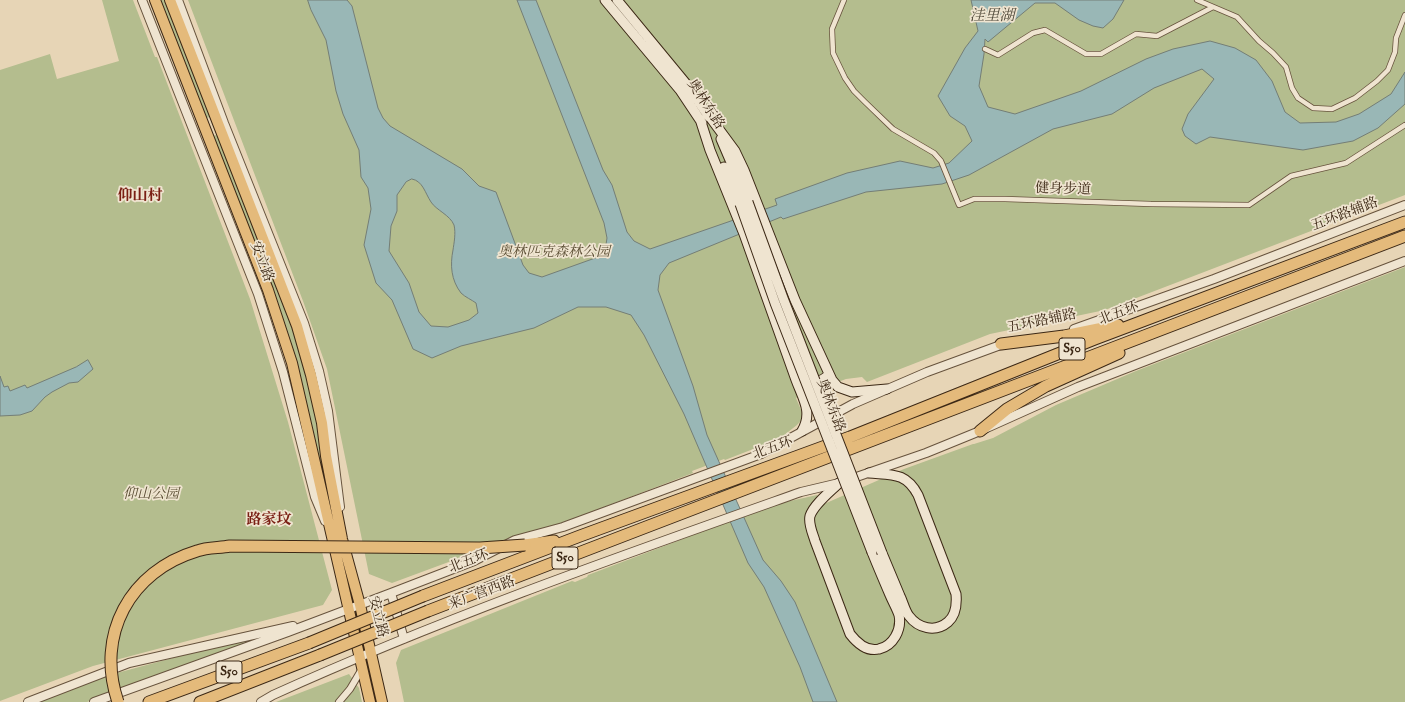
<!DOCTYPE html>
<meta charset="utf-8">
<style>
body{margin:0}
canvas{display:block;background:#e7d5b6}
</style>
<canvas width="1405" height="702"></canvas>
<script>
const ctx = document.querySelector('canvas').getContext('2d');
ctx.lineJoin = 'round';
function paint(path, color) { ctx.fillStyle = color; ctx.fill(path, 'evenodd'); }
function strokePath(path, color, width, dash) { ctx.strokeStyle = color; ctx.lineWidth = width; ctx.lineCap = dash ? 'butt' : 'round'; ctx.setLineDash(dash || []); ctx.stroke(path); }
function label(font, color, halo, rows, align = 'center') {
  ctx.font = font + ' "IM FELL English","Noto Serif SC",serif'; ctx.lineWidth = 3.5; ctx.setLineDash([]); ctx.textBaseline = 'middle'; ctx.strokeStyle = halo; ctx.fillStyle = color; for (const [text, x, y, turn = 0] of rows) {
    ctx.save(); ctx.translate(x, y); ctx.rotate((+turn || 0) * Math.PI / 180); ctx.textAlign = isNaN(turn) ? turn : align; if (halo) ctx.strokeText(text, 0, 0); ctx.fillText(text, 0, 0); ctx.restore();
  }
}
const green = new Path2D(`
 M102,0h31l22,57h2l93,242 38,123 44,168 -9,15 -230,61 -93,35v-631l50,-16 7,25 62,-18z
 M159,0h8l44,117 -6,1z
 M188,0h1217v195l-300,115 -115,24 -123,48 -5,-5 -16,2 -50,19 8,19 -7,8 -18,14 -54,21 -1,-1 -32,12 1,2 -131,50 -62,20 -108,40 -23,-9 -42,-205 -24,-68z
 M215,135l3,1 63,157 12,38 18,58 7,41 6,43h-2l-23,-93 -87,-242z
 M1405,267v435h-1001l-8,-39 5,-13 171,-69 3,1 12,-5 1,-2 184,-70 45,-10 7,9 80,-35 69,-25h1l19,-6 63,-33 80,-34z
 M251,637l1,4 -165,61h-51l66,-25z
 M349,674l10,14 3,14h-86z`);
const water = new Path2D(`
 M308,0h39l5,6 26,102 5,10 7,8 72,43 17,17 17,6 27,73 6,8 13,4 56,-20 7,-6 2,-13 -3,-15 -87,-223h19l67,170 9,15 15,47 7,9 16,8 127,-44 -2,-6 72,-26 53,-12 33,7 16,-5 23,-22 -7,-15 -15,-10 -12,-20 27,-48 13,-17 -7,-31h153l-11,19 -10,9 -10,-2 -14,-6 -24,-17h-20l-47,39 -3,-3 -1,15 -5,32 9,21 27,7 66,-23 65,-32 27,-10 37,-8 25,7 21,12 16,21 13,31 15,11 36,-1 23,-8 32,-20 14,-22v32l-27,24 -25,13 -50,9 -93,-13 -14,7 -11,-8 -3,-7 6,-15 26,-35 -12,-10 -48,19 -42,26 -59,15 -84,46 -27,9 -76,8 -83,27 -2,-2 -112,46 -9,12 -2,15 35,96 14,49 56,125 18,21 14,21 42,100h-24l-13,-35 -36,-80 -16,-24 -64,-149 -40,-79 -13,-20 -25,-8h-28l-44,21 -73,18 -29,12 -19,-9 -21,-49 -16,-17 -12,-38 7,-36 -3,-21 -7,-11 -2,-27 -16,-36 -7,-23 -10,-51 -15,-30zM412,179c11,2 13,14 19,23 5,8 19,13 23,23 2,8 0,18 -1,25 -3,15 -2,30 8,43 4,4 11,7 15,10l2,10 -9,7 -21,7 -17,-1 -12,-14 -10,-29 -20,-32 2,-25 6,-15v-16l9,-13z
 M88,360l5,9 -15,13 -9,1 -17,9 -7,5 -13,14 -12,4 -20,1v-40l4,11 4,-1 2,5 15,-6 2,3 49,-21z`);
const pedestrian = new Path2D(`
 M844,0l-12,29 1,24 12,25 9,13 11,11 28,27 41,24 7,8 18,44 15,-6h31l146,5 98,1 42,-29 55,-13 59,-38
 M1197,0l40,17 22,24 14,12 13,14 6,21 6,10 15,10 19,1 23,-11 22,-17 11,-11 7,-18 1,-14 9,-23
 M985,49l13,6 35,-22 12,-3 41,24h15l35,-20 21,2 56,-29`);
const minor = new Path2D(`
 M339,702l11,-13 13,-22`);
const tertiary = new Path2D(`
 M142,0l116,294 25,78 32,125 10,24
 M178,0l46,123 80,200 15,48 9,40 12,96
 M1074,329l140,-50 191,-74
 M391,593l13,46
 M28,702l101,-39 164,-37
 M94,702l194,-70 103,-39 83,-32 41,-21 48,-13 198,-73 92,-50 74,-32 79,-29
 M261,702l12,-7c172,-78 350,-140 528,-203l38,-9 87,-30 54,-22 98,-44 327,-126`);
const secondary = new Path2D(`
 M605,0l75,90 22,33
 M617,0l71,86 21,31
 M707,113l28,38 9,19 51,130 37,80 6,7 14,5 35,-3
 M700,119l10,31 34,84 52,146c7,19 17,32 6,51
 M721,139l27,63
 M724,167l16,37
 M799,382c9,3 24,0 30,-8
 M869,473c23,2 37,-1 49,22l38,99c1,11 0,21 -8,28 -13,11 -30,6 -39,-6 -4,-5 -6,-14 -9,-20 -6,-14 -12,-29 -18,-43
 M839,483c-8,8 -25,21 -29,33 -2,8 3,18 5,25l35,93c7,9 17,18 29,15 14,-3 23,-19 20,-34 -2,-6 -6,-13 -9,-20 -6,-14 -12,-28 -18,-43`);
const primary = new Path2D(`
 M155,0l113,290 24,73 78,339
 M170,0l127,326 14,49 11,48 4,33 16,83 18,66 22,97`);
const motorway = new Path2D(`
 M1001,344l63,-8 54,-11
 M980,431l27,-22 39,-23 73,-33
 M525,545l29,-4
 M423,596l157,-60 270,-99 245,-98 310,-117
 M428,611l213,-82 764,-293
 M149,702l160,-59
 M200,702l120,-47`);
const secondaryBridge = new Path2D(`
 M748,202l35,96 99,255
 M740,204l35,99 97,249`);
const motorwayBridge = new Path2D(`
 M309,643l114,-47
 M320,655l108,-44
 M118,702c-23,-67 12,-131 79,-151 10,-4 22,-3 33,-5l250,2 45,-3`);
const shields = [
 [1072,349,26],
 [565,558,26],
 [229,672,26]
];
const shieldNames = [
 ["S50",1072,349],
 ["S50",565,558],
 ["S50",229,672]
];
const streetNames = [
 ["奥林东路",705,105,57],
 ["健身步道",1063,190,2],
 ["五环路辅路",1345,215,-21],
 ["安立路",261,262,69],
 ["北五环",1119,314,-21],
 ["五环路辅路",1042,322,-12],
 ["奥林东路",830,406,69],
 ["北五环",773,449,-20],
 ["北五环",469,562,-21],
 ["来广营西路",482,594,-21],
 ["安立路",377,617,76]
];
const parkNames = [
 ["奥林匹克森林公园",554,253],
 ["仰山公园",151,495]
];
const waterNames = [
 ["洼里湖",992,17]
];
const neighbourhoodNames = [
 ["仰山村",140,197],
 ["路家坟",269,521]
];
paint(green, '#b4bd8e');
paint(water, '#99b7b6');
strokePath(water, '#747e76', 1);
strokePath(pedestrian, '#67533d', 6);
strokePath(minor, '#67533d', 8);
strokePath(tertiary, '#67533d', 10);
strokePath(secondary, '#3c2815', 11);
strokePath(primary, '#3c2815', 12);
strokePath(motorway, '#3c2815', 13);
strokePath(pedestrian, '#efe4d0', 4.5);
strokePath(minor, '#efe4d0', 6);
strokePath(tertiary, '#efe4d0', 8);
strokePath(secondary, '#efe4d0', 9);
strokePath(primary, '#e4ba7b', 10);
strokePath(motorway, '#e4ba7b', 11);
strokePath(secondaryBridge, '#3c2815', 11, []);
strokePath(motorwayBridge, '#3c2815', 13, []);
strokePath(secondaryBridge, '#efe4d0', 9);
strokePath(motorwayBridge, '#e4ba7b', 11);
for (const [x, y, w] of shields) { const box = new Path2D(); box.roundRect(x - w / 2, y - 11, w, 22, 3); ctx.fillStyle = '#efe4d0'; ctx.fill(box); strokePath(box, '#3c2815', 1); }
label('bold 13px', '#3c2815', null, shieldNames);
label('14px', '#3c2815', '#efe4d0', streetNames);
label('italic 14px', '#5a4d33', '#efe4d0', parkNames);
label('italic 15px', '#534c3d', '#efe4d0', waterNames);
label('bold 15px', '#7a1f14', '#efe4d0', neighbourhoodNames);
</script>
